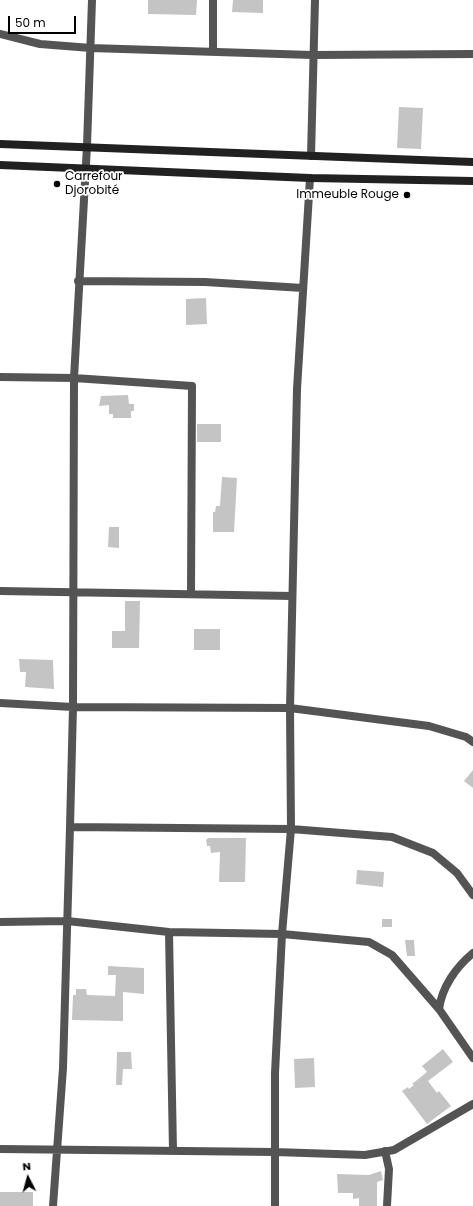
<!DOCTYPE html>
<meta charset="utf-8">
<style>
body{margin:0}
#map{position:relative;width:473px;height:1206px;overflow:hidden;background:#fff;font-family:Poppins,sans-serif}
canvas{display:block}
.north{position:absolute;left:8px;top:1158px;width:40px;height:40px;-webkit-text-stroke:3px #fff;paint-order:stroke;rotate:354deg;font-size:11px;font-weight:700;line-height:16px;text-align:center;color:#000}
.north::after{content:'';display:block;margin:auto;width:14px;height:18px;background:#000;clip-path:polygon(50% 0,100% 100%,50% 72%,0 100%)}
.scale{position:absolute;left:8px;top:16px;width:68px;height:18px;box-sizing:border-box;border:2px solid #000;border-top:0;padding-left:5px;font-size:12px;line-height:14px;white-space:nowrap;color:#000;-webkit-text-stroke:3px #fff;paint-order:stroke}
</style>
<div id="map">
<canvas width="473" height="1206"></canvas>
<div class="north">N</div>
<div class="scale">50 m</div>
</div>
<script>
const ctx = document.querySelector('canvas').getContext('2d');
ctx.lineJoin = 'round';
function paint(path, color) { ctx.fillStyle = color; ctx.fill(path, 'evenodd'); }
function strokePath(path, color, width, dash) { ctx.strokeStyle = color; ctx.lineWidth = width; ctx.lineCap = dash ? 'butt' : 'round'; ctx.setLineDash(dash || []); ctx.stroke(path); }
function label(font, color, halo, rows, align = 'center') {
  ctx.font = font + ' Poppins,sans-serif'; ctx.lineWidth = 3.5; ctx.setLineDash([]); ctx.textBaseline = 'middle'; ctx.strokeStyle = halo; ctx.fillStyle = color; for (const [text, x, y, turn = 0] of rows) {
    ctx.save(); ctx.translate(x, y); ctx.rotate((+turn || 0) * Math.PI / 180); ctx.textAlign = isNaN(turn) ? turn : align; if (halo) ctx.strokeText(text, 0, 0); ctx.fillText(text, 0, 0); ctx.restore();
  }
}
const building = new Path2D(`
 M148,0h49l-1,15 -48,-1z
 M233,0h30v13l-31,-1z
 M399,107l24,1 -2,41 -24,-1z
 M206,298l1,26 -21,1v-26z
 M128,395l1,9h5v7h-3v7h-18v-4h-4v-9l-10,1 2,-10z
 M197,424h24v18h-24z
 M222,477l15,1 -3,54h-21v-20h2l1,-6h4z
 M109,527h10v21l-11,-1z
 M125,601h15l-1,47h-27v-17h13z
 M194,629h26v21h-26z
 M19,659l34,1 1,29 -29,-2 1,-15h-6z
 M473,770v18l-9,-7z
 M208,838h38l-1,44h-26l1,-30 -9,1 -1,-7h-3l-1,-6z
 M357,870l27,2 -1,15 -27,-3z
 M382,919h10v8h-10z
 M405,940h9l1,16h-8z
 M108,966l36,2v26l-21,-2v29l-51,-1 1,-25h3v-6h10l1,6 28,1 1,-21h-8z
 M443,1049l10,13 -25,19 9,12 2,-2 12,15 -24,18 -25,-33 6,-4 1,2 5,-4 -2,-1 15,-12 -5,-6z
 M117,1052h14l1,17h-9l-1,16h-6z
 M314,1058l1,29 -20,1 -1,-29z
 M381,1171l2,9 -6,2v24h-18v-8l-6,1v-6h-15l-1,-19 32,1z
 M0,1192h33v14h-33z`);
const street = new Path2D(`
 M0,34l40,10 51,4 221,7 161,-1
 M213,51v-51
 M311,156l4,-156
 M78,281l127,1 98,6
 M0,377l74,1 118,8 -1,208
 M0,591l292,5
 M0,703l73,4 217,1 139,18 37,11 7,5
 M70,827l221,2 101,8 41,16 24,20 16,22
 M0,922l67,-1 102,11 113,2 87,8 23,13 47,54 34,49
 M169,932l4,219
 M439,1009c3,-22 17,-42 34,-56
 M0,1149l275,3 90,3 29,-5 79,-46
 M385,1151l4,18 -2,37
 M53,1206l10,-138 7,-241 3,-120 1,-329 13,-232 5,-146
 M275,1206v-133l7,-139 9,-105 -1,-121 7,-319 13,-211`);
const secondary = new Path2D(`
 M0,144l473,18
 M0,165l310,13 163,3`);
const markers = [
 [57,184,4,"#000"],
 [407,195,4,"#000"]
];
const poiNames = [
 ["Carrefour",65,177],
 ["Djorobité",65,191],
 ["Immeuble Rouge",399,195,"right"]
];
paint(building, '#c4c4c4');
strokePath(street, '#545454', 8);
strokePath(secondary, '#212121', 8);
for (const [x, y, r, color] of markers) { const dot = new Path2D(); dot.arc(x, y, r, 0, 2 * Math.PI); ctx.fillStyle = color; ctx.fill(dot); strokePath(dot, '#fff', 1.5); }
label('12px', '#000', '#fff', poiNames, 'left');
</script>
